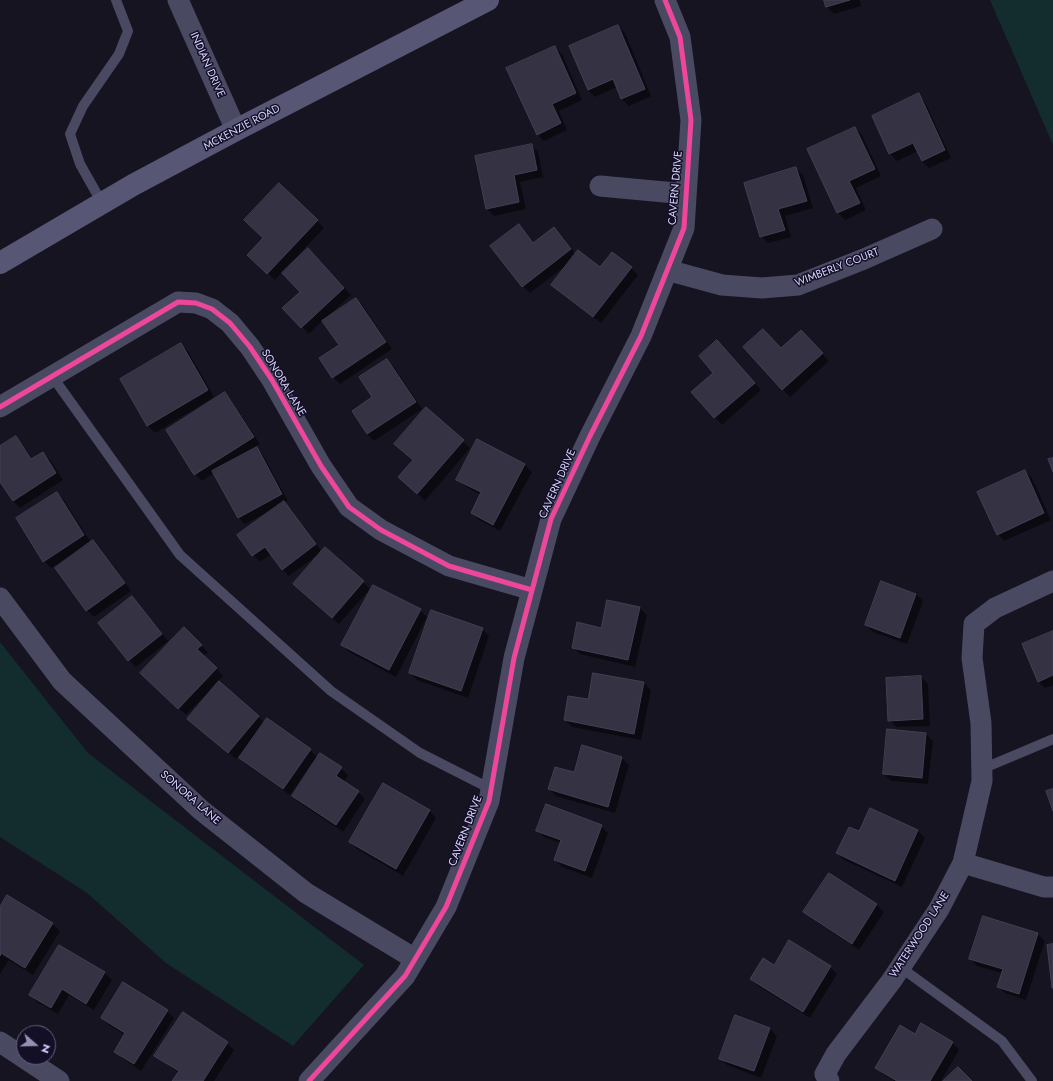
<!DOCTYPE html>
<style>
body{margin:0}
#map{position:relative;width:1053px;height:1081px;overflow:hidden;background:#161421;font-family:Jost,sans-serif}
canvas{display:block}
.north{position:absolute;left:16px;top:1025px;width:40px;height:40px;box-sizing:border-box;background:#130f26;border:1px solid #625e7d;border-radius:50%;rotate:110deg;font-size:11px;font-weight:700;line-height:16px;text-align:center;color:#d9d4ff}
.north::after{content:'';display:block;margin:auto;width:14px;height:18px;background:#9591b1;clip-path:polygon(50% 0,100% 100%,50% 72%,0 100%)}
</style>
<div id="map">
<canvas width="1053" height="1081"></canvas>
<div class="north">N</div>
</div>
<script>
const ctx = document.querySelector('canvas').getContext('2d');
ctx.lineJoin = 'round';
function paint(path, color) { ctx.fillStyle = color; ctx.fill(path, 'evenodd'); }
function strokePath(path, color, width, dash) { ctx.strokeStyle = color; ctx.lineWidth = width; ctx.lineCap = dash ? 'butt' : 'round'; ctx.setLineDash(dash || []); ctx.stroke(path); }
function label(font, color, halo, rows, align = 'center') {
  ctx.font = font + ' Jost,sans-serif'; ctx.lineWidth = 3; ctx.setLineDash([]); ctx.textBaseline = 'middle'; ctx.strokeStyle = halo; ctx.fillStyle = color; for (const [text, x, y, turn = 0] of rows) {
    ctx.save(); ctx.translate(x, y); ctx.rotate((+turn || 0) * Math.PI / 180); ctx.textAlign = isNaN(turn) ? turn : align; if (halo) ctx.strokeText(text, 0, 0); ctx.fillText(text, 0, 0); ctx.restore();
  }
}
const green = new Path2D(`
 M990,0h63v145z
 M0,642l88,111 276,212 -71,81 -127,-83 -79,-70 -87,-56z`);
const shadow = new Path2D(`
 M825,0h35l1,6 -27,8 -7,-7z
 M618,26l7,7 26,63 -22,10 -7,-7 -5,-12 -22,10 -7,-7z
 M555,47l7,7 20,46 -23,11 8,19 -23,11 -7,-7z
 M918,95l7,7 26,56 -22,10 -7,-7 -4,-10 -21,10 -7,-7 -17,-38z
 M855,128l7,7 19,41 -25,12 10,22 -21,10 -7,-7 -30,-63z
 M531,145l7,7 5,25 -23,5 6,27 -32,7 -7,-7z
 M796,168l7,7 10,33 -28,8 6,21 -23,6 -7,-7z
 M317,221l7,7 -40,42 2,1 29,-14 36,38 -25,23 1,1 29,-20 7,7 29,43 -52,35 -7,-7 7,-32 -17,-25 -14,14 -25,-26 18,-16 -19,-21 -8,9 -26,-25z
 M519,225l7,7 8,12 20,-16 7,7 15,20 24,13 12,-15 19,15 7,7 -37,48 -41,-31 -7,-7 16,-22 -39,30 -7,-7 -31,-40z
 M808,338l21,23 -39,36 -46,-50 37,2z
 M181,344l7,7 26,46 -59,36 -7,-7 -27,-46z
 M724,348l37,42 -39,35 -29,-33 21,-19z
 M387,360l7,7 28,42 -48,32 -7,-7 7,-36z
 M224,393l7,7 29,44 -5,3 8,8 25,46 -4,2 7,6 31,43 41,30 7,7 -31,35 -38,-33 18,-37 -30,22 -7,-7 -11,-15 -11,8 -7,-7 -14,-19 32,-24 -1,-1 -25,13 -7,-7 -24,-44 -12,8 -7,-7 -28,-43z
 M426,408l44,40 -45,53 -26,-24 15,-16 -12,-10z
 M15,437l7,7 11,16 10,-7 7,7 13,20 -43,28 -7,-7 -13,-21v-33z
 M525,465l7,7 -32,59 -21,-11 -7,-7 9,-18 -16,-9 -7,-6z
 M1025,471l7,7 19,42 -47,21 -6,-7z
 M57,493l7,7 27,43 2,-2 7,7 31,43 -37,26 -7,-7 -18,-54 -18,12 -7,-7z
 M882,582l34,12 7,7 -16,43 -34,-12 -7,-7z
 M608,601l32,7 7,7 -12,52 -55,-13 -7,-7 28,-18z
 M138,604l30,37 -32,26 -7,-7z
 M420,610l7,7 -31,60 -47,-25 -7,-7z
 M184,629l24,23 -4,4 19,20 -5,6 47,41 45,27 8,8 2,-4 21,14 7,7 -4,7 14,10 7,7 -22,33 -43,-29 -7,-7 21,-31 -2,-2 -22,32 -43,-30 -7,-7 9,-12 -1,-1 -12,14 -40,-34 20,-39 -1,-1 -29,30 -44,-42z
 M482,629l7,7 -21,62 -51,-18 -7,-7z
 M1053,632v53l-8,3 -7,-7z
 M921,677l7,7 2,42 -34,1 -7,-7z
 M644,683l7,7 -10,50 -69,-13 -7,-7 24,-19z
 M888,730l38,4 7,7 -5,43 -37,-3 -7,-7z
 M582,746l40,12 7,7 -14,48 -59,-17 -7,-7 25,-16z
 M384,784l46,27 6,7 -33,58 -46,-27 -7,-7z
 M870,809l48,22 7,7 -23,49 -58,-27 -7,-7 22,-20z
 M601,826l7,7 -16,45 -30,-11 -7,-7 6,-17 -17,-6 -7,-7z
 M829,874l48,31 7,7 -25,38 -47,-31 -7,-7z
 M8,896l45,28 7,7 -27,44 -24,-15 -9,14v-65z
 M983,917l55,17 7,7 -19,59 -21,-7 -7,-7 4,-13 -25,-7 -7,-7z
 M789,941l41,26 7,7 -27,44 -52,-32 -7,-7 23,-13z
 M59,946l46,27 7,7 -18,30 -25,-15 -11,19 -21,-12 -7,-7z
 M124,984l43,27 7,7 -33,53 -19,-13 -7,-7 10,-16 -16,-10 -7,-7z
 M921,1024l32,19 6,7 -18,31h-47l-11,-7 -7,-7 39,-32z
 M770,1029l7,7 -16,42 -34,-13 -7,-7z
 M227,1043l7,7 -20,31h-41l6,-8 -16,-11 -7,-6z`);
const building = new Path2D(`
 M824,0h26l-24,7z
 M618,25l27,64 -24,10 -8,-20 -25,11 -19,-44z
 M555,46l21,47 -24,11 9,19 -24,12 -31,-67z
 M919,93l26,57 -23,11 -9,-18 -24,11 -17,-38z
 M855,127l20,42 -26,12 11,22 -23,10 -30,-64z
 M532,144l5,26 -23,5 5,27 -33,7 -11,-53z
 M796,167l11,34 -29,8 7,21 -25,7 -16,-54z
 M279,183l39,37 -51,54 -20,-19 16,-17 -19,-18z
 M519,224l14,19 21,-16 17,22 -49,38 -32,-41z
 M308,248l36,40 -43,40 -19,-20 18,-16 -18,-19z
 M578,250l22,17 12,-15 20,15 -39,50 -42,-32z
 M356,298l30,44 -54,36 -13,-20 20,-13 -17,-24z
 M763,329l18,19 20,-18 22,23 -41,37 -39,-43z
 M717,340l38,43 -41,35 -23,-26 22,-19 -14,-17z
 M181,343l27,47 -61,36 -27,-47z
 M387,359l29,43 -49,32 -15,-23 20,-14 -13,-20z
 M225,392l29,45 -60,38 -28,-45z
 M426,407l38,33 -47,54 -19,-17 15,-17 -19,-16z
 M16,436l15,23 12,-7 13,21 -43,28 -13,-19v-36z
 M477,439l48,25 -32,61 -22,-12 10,-21 -25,-12z
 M257,447l25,47 -44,24 -26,-47z
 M1053,458v14l-5,-13z
 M1025,470l19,43 -47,22 -20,-43z
 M57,492l27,43 -41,27 -27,-44z
 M284,501l32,43 -34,26 -17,-23 -13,9 -15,-21z
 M93,540l32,43 -39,28 -31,-43z
 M325,547l39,34 -32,37 -39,-34z
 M881,581l35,13 -16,44 -35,-13z
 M373,585l48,24 -32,61 -48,-25z
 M132,596l30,38 -34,27 -30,-38z
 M607,600l33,7 -12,53 -56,-12 5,-26 24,6z
 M431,610l52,18 -22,63 -52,-18z
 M184,627l18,18 -5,4 20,19 -39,41 -38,-36z
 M1053,631v44l-15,7 -16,-38z
 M593,673l51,9 -10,52 -70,-14 4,-24 20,3z
 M921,676l2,43 -35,2 -2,-43z
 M219,681l40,35 -31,37 -41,-34z
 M267,718l44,31 -28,40 -44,-31z
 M887,729l39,4 -4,45 -39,-4z
 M582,745l40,12 -14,50 -60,-18 7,-22 19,5z
 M320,753l22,14 -6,9 23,15 -23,34 -44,-29z
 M383,783l47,27 -34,59 -47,-27z
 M1053,789v22l-7,-20z
 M546,804l56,21 -17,46 -31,-11 7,-20 -25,-9z
 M870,808l48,22 -23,51 -59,-28 13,-26 10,4z
 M829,873l48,31 -25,40 -49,-32z
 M7,895l46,28 -28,45 -24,-15 -1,3v-49z
 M983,916l55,17 -19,61 -22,-7 6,-18 -34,-10z
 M789,940l42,26 -28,46 -53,-33 13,-21 11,7z
 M1053,944v44h-1l-5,-43z
 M59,945l46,27 -19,32 -24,-15 -11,19 -22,-13z
 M123,982l45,28 -34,54 -20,-12 11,-19 -24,-15z
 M183,1012l45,30 -25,39h-31l7,-10 -25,-15z
 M735,1015l35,13 -16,43 -35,-12z
 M921,1023l32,19 -23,39h-33l-22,-13 25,-43 15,9z
 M958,1067l14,14h-29z`);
const lane = new Path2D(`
 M102,203l-22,-39 -10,-30 13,-28 36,-52 9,-23 -12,-31
 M52,376l128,179 151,136 89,62 71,36
 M982,769l71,-30
 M900,967l102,74 30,40`);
const street = new Path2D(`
 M178,0l58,130
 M600,186l86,8
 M667,270l55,15 40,3 36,-3 66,-26 68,-30
 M0,407l178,-105 18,1 16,6 18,14 20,24 22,33 49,86 28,41 32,23 68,36 83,24
 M0,598l62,83 139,129 105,83 109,66
 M963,863l81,24h9
 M0,1042l59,39
 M309,1081l96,-105 41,-69 43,-106 25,-143 37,-139 39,-83 51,-100 43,-108 7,-108 -11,-83 -15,-37
 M829,1081l-4,-7 11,-20 56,-74 47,-71 24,-46 19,-82 -1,-58 -9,-65 2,-34 21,-16 58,-27`);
const secondary = new Path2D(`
 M0,263l133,-78 103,-55 252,-130`);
const cycleway = new Path2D(`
 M0,407l178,-105 18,1 16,6 18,14 20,24 22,33 49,86 28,41 32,23 68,36 83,24
 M309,1081l96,-105 41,-69 43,-106 25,-143 37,-139 39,-83 51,-100 43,-108 7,-108 -11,-83 -15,-37`);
const streetNames = [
 ["INDIAN DRIVE",207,65,66],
 ["MCKENZIE ROAD",242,128,-28],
 ["CAVERN DRIVE",676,188,-85],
 ["WIMBERLY COURT",837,268,-21],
 ["SONORA LANE",283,383,59],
 ["CAVERN DRIVE",558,484,-66],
 ["SONORA LANE",190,798,41],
 ["CAVERN DRIVE",466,831,-69],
 ["WATERWOOD LANE",920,935,-57]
];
paint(green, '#132c2d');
paint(shadow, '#0007');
paint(building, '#343243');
strokePath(building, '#433f54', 1);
strokePath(lane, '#4a4962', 10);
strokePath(street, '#4a4962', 21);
strokePath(secondary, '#575674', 22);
strokePath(cycleway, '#ed469a', 5);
label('11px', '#d9d4ff', '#130f26', streetNames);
</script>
